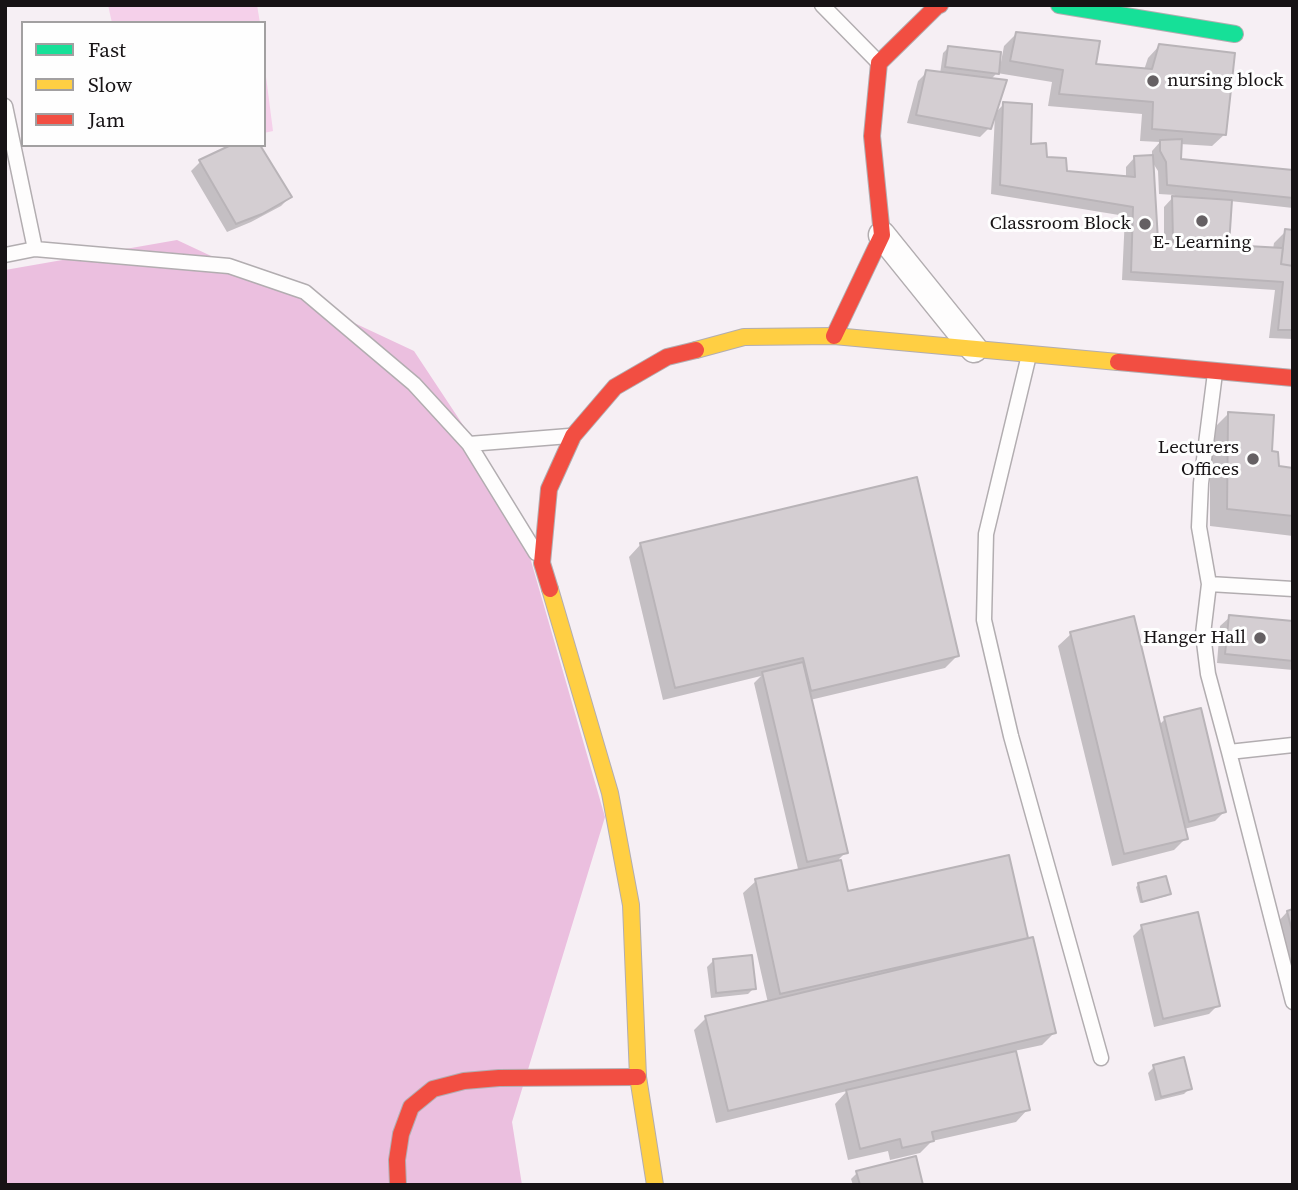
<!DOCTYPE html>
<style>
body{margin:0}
#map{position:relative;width:1298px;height:1190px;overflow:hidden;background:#f6eff4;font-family:"Source Serif 4",serif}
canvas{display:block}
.frame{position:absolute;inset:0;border:7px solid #171315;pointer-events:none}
.legend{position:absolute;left:21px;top:21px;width:245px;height:126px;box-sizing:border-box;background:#fefefe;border:2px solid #a2a0a1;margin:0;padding:9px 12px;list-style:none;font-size:21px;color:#171315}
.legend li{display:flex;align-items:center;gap:14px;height:35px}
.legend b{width:35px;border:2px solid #a2a0a1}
</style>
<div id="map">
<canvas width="1298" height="1190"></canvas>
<div class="frame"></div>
<ul class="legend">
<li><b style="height:9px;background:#16e098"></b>Fast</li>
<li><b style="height:9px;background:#ffcf43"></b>Slow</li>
<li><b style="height:9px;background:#f24e42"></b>Jam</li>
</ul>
</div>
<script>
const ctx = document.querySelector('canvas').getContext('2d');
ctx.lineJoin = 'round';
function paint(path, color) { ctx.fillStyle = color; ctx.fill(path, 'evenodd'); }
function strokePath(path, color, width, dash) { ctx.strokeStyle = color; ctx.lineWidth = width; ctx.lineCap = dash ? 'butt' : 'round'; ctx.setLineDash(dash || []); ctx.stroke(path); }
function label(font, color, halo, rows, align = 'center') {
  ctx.font = font + ' "Source Serif 4",serif'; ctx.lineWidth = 6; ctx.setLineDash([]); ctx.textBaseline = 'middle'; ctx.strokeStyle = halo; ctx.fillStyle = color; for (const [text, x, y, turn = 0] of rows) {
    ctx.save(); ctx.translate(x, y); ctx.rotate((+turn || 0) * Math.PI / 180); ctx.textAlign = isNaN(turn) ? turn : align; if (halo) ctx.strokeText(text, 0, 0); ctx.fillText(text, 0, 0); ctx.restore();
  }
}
const green = new Path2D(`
 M108,5h149l3,18h-148z
 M264,61l9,70 -9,2z`);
const forest = new Path2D(`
 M177,240l237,111 100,151 91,315 -93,305 10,63h-517v-915z`);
const shadow = new Path2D(`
 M1016,34l77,31 51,5 4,-12 12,-13 65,89 -13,12 -32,-2 -1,17 114,11v36l-63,-7 -2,46 45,2 1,-6 12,-12 7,1v107l-24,-1 6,-48 -153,-10 3,-64 -134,-22 4,-79 -6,13 -9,9 -73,-14 11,-42 9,-9 13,2 3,-21 6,-6 52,15 3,-16zM997,73l55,9 -4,24 94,8 -2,27 20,1 -8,9v6h-17l-9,10v11l-61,-5 -36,-27 -25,-42 -10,10 -4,-34zM1151,160l7,11 1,23 16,1 -11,12v36l-8,-1z
 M200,162l90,35 -9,9 -30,16 -24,10 -36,-61z
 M1228,414l42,38 8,16 15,2v66l-83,-10v-94z
 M641,544l316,112 -12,12 -135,32 36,152 -7,7 7,34 162,-36 19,84 27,92 -12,12 -28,6 14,58 -12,13 -84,19 -12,12 -30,7 -2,-9 -40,9 -13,-56 12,-13 -131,32 -22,-93 12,-12 62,-15 -25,-110 13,-12 42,-10v-2l-44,-186 7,-7 -98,24 -34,-143z
 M1230,617l63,6v47l-76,-7 3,-37z
 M1071,634l88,91 6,-6 59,93 -9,9 -31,8 2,9 -12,12 -62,16 -54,-220z
 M1139,884l30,10 -2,2 -27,7 -4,-16z
 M1293,911v83l-18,-69 12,-13z
 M1142,927l76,78 -9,9 -55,13 -21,-91z
 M713,961l41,27 -6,6 -37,4 -4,-31z
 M1154,1067l36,21 -6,6 -29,7 -7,-28z
 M857,1173l65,12h-69l-2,-6z`);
const building = new Path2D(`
 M1016,32l84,9 -4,23 56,5 7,-25 76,9 -9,82 -74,-6 1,-27 -94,-8 4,-24 -53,-9z
 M948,46l53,6 -2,22 -54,-7z
 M926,70l81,10 -16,49 -75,-14z
 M1003,102l29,2 -1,40 15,-1 1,14 19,1 1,13 68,6 -1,-21 19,-1 5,86 125,7 -2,16 12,2v64h-15l5,-48 -152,-10 2,-65 -133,-22z
 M1182,139l-1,20 112,11v28l-126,-13 -1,-23 -6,-11v-11z
 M231,145h29l32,52 -30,17 -26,10 -37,-64z
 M1172,196l60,4 -3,45 -56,-3z
 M1285,229l8,1v36l-12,-2z
 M1228,412l46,3 -2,36 6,1 1,14 14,2v48l-66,-7z
 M917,477l42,179 -148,35 -8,-33 -128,30 -35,-145z
 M1229,615l64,6v40l-68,-7z
 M1134,616l54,223 -64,15 -54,-222z
 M803,662l45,191 -41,9 -45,-190z
 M1201,708l25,104 -37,10 -25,-105z
 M1009,855l19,83 -248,56 -25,-115 86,-19 7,31z
 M1166,876l5,18 -29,8 -4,-19z
 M1293,909v26l-6,-24z
 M1198,912l22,94 -57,13 -22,-94z
 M1033,937l23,96 -328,78 -23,-95z
 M752,955l4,34 -40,4 -3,-34z
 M1016,1051l14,59 -98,22 2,9 -32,7 -2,-9 -40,10 -14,-59z
 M1184,1057l8,32 -31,8 -8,-32z
 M916,1156l7,29h-63l-4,-14z`);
const lane = new Path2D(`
 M822,5l56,57
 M5,106l30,143
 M5,255l30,-6 194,17 76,26 109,92 55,60 67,109
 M1029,355l-43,179 -2,86 27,116 90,322
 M1215,373l-14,110 -2,44 10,57 -6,50 5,40 21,78 64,250
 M469,444l100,-8
 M1209,584l84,5
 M1229,752l64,-7`);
const street = new Path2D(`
 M882,235l92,114`);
const fast = new Path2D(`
 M1059,5l176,29`);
const slow = new Path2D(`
 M696,350l48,-13 90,-1 284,26
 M550,589l60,204 21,112 7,172 17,108`);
const jam = new Path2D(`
 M834,336l48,-101 -10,-99 7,-73 58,-57 3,-1
 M1118,362l175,16
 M550,589l-8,-26 7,-74 24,-53 42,-49 52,-30 29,-7
 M398,1185l-1,-25 4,-26 10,-27 22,-18 31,-8 35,-3 139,-1`);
const markers = [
 [1153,81,7,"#656063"],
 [1202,221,7,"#656063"],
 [1145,224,7,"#656063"],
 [1253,459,7,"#656063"],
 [1260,638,7,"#656063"]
];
const poiNames = [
 ["nursing block",1167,81,"left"],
 ["Classroom Block",1131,224],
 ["E- Learning",1202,243,"center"],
 ["Lecturers",1239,448],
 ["Offices",1239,470],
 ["Hanger Hall",1246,638]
];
paint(green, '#f5d0ea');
paint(forest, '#ebbfdf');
paint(shadow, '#0003');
paint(building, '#d4ced2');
strokePath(building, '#b9b4b8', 2);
strokePath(lane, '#b2adb0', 17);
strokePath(street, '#b2adb0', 29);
strokePath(fast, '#b2adb0', 18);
strokePath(slow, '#b2adb0', 18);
strokePath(jam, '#b2adb0', 18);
strokePath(lane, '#fefdfd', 14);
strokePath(street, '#fefdfd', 26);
strokePath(fast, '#16e098', 16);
strokePath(slow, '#ffcf43', 16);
strokePath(jam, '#f24e42', 16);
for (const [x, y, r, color] of markers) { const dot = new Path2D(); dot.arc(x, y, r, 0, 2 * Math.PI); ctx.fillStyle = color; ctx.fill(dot); strokePath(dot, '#fefefe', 2.5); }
label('19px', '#171315', '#fefefe', poiNames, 'right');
</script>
